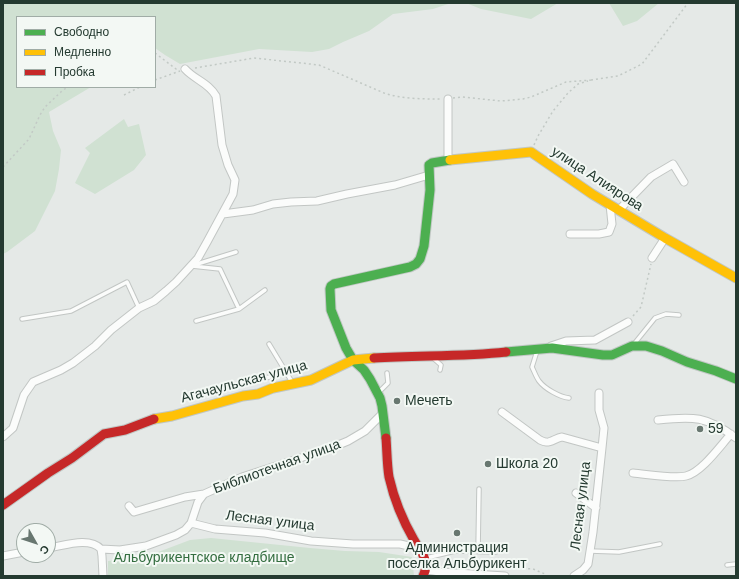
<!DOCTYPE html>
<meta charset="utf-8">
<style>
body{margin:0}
#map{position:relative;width:739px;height:579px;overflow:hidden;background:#e5e9e7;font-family:Arial,sans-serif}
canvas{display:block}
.frame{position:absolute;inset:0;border:4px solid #243a30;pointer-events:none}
.legend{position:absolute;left:16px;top:16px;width:140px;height:72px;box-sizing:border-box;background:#f3f8f4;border:1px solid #a0aca6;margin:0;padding:5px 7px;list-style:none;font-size:12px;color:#243a30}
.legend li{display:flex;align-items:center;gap:8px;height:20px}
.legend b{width:20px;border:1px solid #a0aca6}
.north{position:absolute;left:16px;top:523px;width:40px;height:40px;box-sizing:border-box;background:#f3f8f4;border:1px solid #a0aca6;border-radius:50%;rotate:129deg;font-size:11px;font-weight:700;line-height:16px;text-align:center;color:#243a30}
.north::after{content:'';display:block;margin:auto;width:14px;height:18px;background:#687770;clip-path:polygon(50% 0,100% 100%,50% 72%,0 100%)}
</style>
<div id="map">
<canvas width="739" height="579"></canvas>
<div class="frame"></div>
<ul class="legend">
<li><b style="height:5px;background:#4caf50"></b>Свободно</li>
<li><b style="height:5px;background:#ffc107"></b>Медленно</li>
<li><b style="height:5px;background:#c62828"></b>Пробка</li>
</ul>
<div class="north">С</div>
</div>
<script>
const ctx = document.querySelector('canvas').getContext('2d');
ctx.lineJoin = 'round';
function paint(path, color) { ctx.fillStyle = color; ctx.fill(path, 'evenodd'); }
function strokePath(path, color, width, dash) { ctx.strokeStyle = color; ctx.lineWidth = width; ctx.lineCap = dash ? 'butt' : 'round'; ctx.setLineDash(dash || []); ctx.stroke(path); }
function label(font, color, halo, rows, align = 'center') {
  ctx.font = font + ' Arial,sans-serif'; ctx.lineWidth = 4; ctx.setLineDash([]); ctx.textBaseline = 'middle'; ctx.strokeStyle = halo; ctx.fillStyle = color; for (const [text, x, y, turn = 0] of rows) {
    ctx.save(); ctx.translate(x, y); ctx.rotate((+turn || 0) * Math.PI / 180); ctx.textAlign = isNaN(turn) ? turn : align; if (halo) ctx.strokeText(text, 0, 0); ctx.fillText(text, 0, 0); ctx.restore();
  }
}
const green = new Path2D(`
 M3,3h448l-18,6 -40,5 -24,17 -26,11 -14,7 -17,3 -53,-3 -79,15 -15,-9 -10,-7v-31h-138v70h74l-42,25 4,19 8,19 -2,19 -4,22 -20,40 -28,21 -4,2z
 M466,3h92l-27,16 -50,-10z
 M609,3h50l-22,18 -14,5z
 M124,119l4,8 11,-3 7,31 -12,15 -39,24 -20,-11 15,-30 -5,-5z
 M211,538l99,10 35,3 34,1 33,5 2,19h-306v-15l37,-4 45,-17z`);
const path = new Path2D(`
 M155,53l21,16h3
 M195,68l59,-10 65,7 65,28c18,6 39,6 58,6
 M155,80l25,-9
 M591,80l27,-4 24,-12 46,-61
 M124,95l16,-8
 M453,98l9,-1 39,4 22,-2 8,-2 35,-15 25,-2
 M534,145l4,-9 15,-25 15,-18 10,-9 10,-3
 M3,167l26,-28 11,-24 5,-8 18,-17 5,-3
 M633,316l8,-9 10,-43
 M498,558l1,5 16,5 18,1 12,5 1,2`);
const lane = new Path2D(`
 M194,265l42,-13
 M192,266l28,3 19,40 -43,12
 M239,309l26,-19
 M22,319l49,-8 56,-29 12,26
 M269,344l23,38
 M634,344l21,-26 11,-4 13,1
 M537,351l-5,16c2,4 4,10 7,14 6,8 21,16 30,17
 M433,358l8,7 -1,5
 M222,388l65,-15
 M379,392l9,-9 -1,-10
 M478,551l1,-62
 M590,551l29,1 41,-8
 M426,558l29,-7 41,1
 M727,565l9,-1`);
const street = new Path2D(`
 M448,99v61
 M619,210l32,-33 22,-13 11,18
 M223,214l30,-4 20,-6 18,-2 26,-1 30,-7 48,-9 34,-10
 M570,234h29l10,-2 3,-8 -2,-19
 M652,258l13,-20
 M551,346l15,-5 29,-1 33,-18
 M599,393v17l5,18 -2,20
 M502,412l38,28c2,1 4,2 6,2 4,1 10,-4 16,-5l40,11 -9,84 -5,32 -5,6 -9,6
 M658,420c35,-4 49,-4 78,18
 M3,437l10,-9 11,-33 9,-13 28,-12 12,-7 22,-17 16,-16 28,-22 15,-7 12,-10 10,-9 22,-24 9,-16 26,-48 2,-14 -7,-15 -6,-20 -6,-49c-7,-13 -21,-16 -31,-27
 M633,473c13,1 41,6 53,3 16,-4 34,-30 45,-42
 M576,493l20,15
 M129,506l5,6 51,-15 19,-3
 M191,523l24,6 50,4 46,8 42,3h47l18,4
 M48,548c15,-2 41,-12 53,1l19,1 26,-4 30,-11 9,-5 6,-7 7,-21 6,-8 38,-17 89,-29 17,-7 17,-10 17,-17
 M101,549l1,7 1,20
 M3,556l21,-4
 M426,570l14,2 65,4`);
const fast = new Path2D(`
 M506,352l46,-4 51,7h9l20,-9h14l16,5 25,11 29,9 20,8
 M386,438l-4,-32 -2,-8 -10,-19 -6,-9 -11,-10 -7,-12 -15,-38 -1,-21 1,-3 3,-2 76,-17 6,-3 4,-5 4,-13 6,-56 -1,-25 3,-2 18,-3`);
const slow = new Path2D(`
 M450,160l81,-8 61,42 73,44 71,40
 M154,419l18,-3 71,-20 15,-2 15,-6 38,-8 42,-20 21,-2`);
const jam = new Path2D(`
 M374,358c44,-3 88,-1 132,-6
 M386,438c1,13 1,27 3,39 5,22 14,44 25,63 7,13 17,21 9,36
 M3,505l45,-32 24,-15 32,-24 21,-4 29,-11`);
const markers = [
 [397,401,4,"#687770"],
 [700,429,4,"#687770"],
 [488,464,4,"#687770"],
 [457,533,4,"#687770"]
];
const streetNames = [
 ["улица Алиярова",597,179,33],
 ["Агачаульская улица",244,382,-15],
 ["Библиотечная улица",277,467,-20],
 ["Лесная улица",581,506,-83],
 ["Лесная улица",270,521,7]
];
const poiNames = [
 ["Мечеть",405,401],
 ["59",708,429],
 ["Школа 20",496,464],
 ["Администрация",457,548,"center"],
 ["поселка Альбурикент",457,564,"center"]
];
const parkNames = [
 ["Альбурикентское кладбище",204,558]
];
paint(green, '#d0e1d2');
strokePath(lane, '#c2c6c4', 5.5);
strokePath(street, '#c2c6c4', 9);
strokePath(fast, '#c0c7c4', 11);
strokePath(slow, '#c0c7c4', 11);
strokePath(jam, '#c0c7c4', 11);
strokePath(path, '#c2c9c5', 1.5, [2, 3]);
strokePath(lane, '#fbfcfb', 3.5);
strokePath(street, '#fbfcfb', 7);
strokePath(fast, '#4caf50', 9);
strokePath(slow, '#ffc107', 9);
strokePath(jam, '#c62828', 9);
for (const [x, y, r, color] of markers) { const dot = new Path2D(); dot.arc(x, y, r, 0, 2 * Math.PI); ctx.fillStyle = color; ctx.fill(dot); strokePath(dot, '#f3f8f4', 1.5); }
label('14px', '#243a30', '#f3f8f4', streetNames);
label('14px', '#243a30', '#f3f8f4', poiNames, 'left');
label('14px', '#336d3f', '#f3f8f4', parkNames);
</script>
